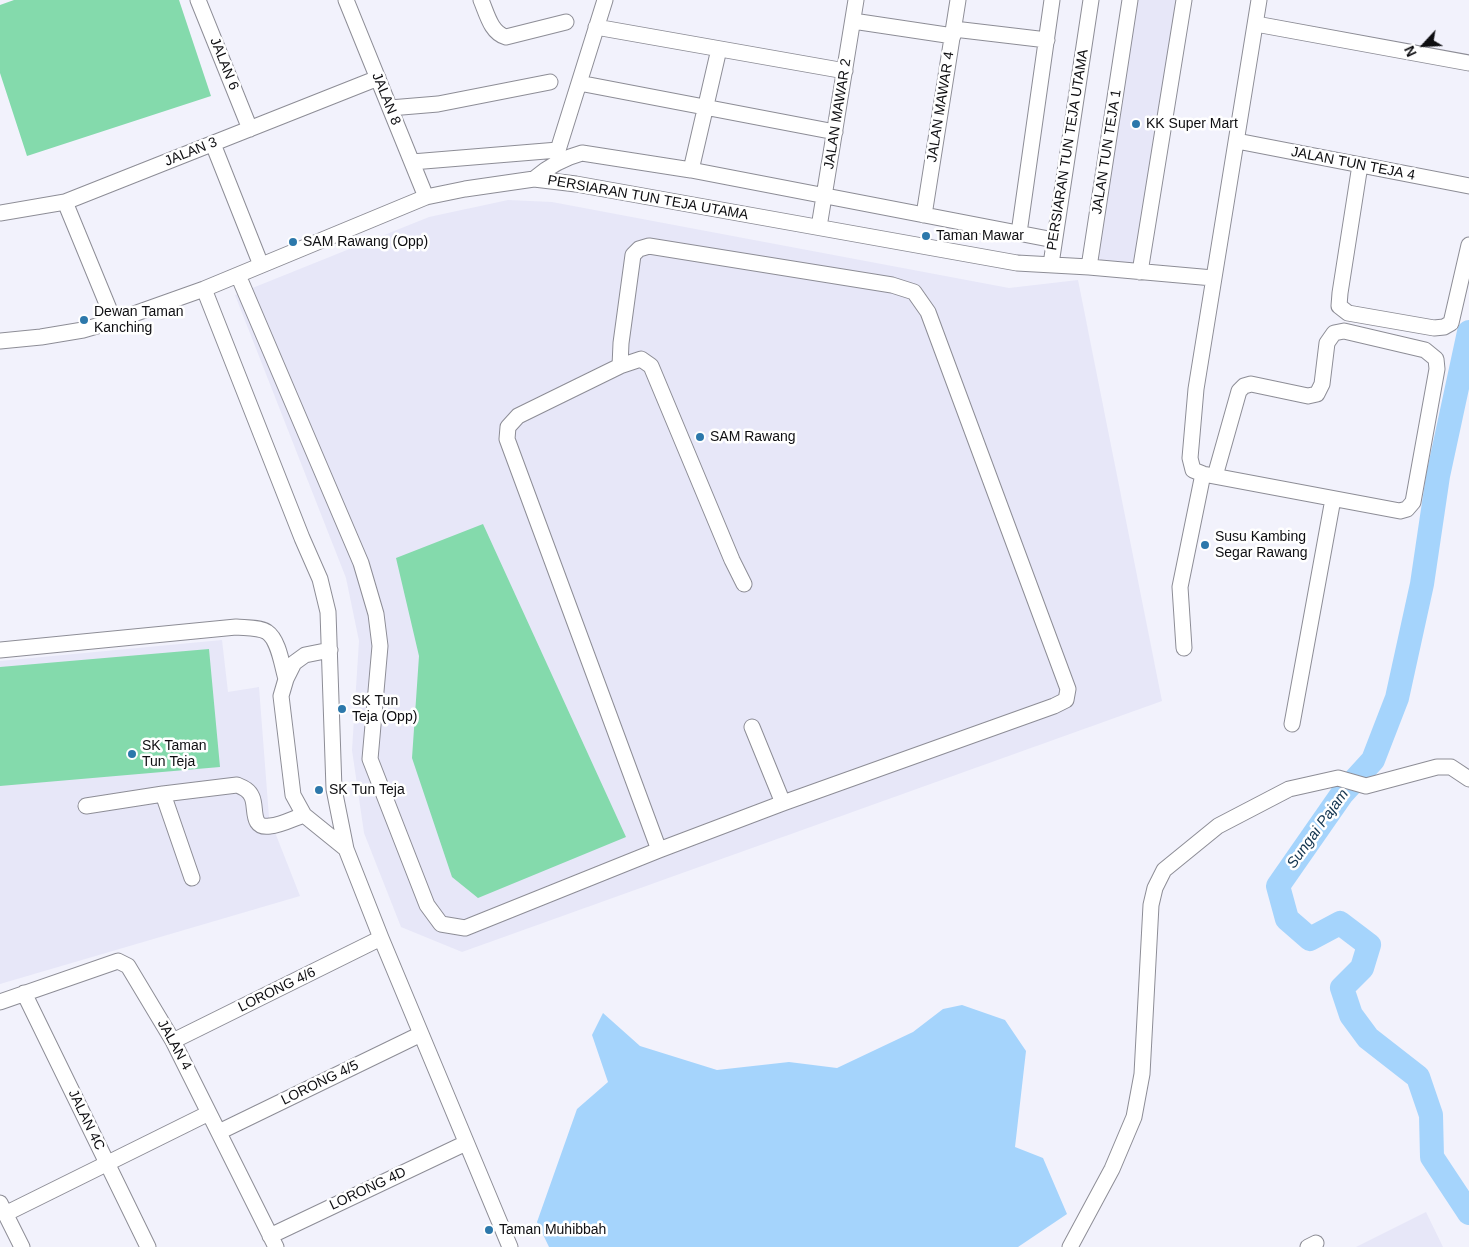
<!DOCTYPE html>
<style>
body{margin:0}
#map{position:relative;width:1469px;height:1247px;overflow:hidden;background:#f2f2fc;font-family:Arial,sans-serif}
canvas{display:block}
.north{position:absolute;left:1399px;top:20px;width:50px;height:50px;-webkit-text-stroke:4px #fff;paint-order:stroke;rotate:245deg;font-size:14px;font-weight:700;line-height:20px;text-align:center;color:#0e0e11}
.north::after{content:'';display:block;margin:auto;width:18px;height:22px;background:#0e0e11;clip-path:polygon(50% 0,100% 100%,50% 72%,0 100%)}
</style>
<div id="map">
<canvas width="1469" height="1247"></canvas>
<div class="north">N</div>
</div>
<script>
const ctx = document.querySelector('canvas').getContext('2d');
ctx.lineJoin = 'round';
function paint(path, color) { ctx.fillStyle = color; ctx.fill(path, 'evenodd'); }
function strokePath(path, color, width, dash) { ctx.strokeStyle = color; ctx.lineWidth = width; ctx.lineCap = dash ? 'butt' : 'round'; ctx.setLineDash(dash || []); ctx.stroke(path); }
function label(font, color, halo, rows, align = 'center') {
  ctx.font = font + ' Arial,sans-serif'; ctx.lineWidth = 5; ctx.setLineDash([]); ctx.textBaseline = 'middle'; ctx.strokeStyle = halo; ctx.fillStyle = color; for (const [text, x, y, turn = 0] of rows) {
    ctx.save(); ctx.translate(x, y); ctx.rotate((+turn || 0) * Math.PI / 180); ctx.textAlign = isNaN(turn) ? turn : align; if (halo) ctx.strokeText(text, 0, 0); ctx.fillText(text, 0, 0); ctx.restore();
  }
}
const built = new Path2D(`
 M1137,0h41l-42,265 -40,-3z
 M508,200l44,2 457,86 69,-8 84,421 -700,251 -61,-25 -37,-94 -12,-83 7,-109 -13,-63 -111,-283 194,-78z
 M222,640l6,52 31,-5 10,130 31,79 -300,88v-323z
 M1426,1212l17,35h-87z`);
const green = new Path2D(`
 M14,0h165l32,96 -184,60 -27,-83v-68z
 M483,524l143,313 -148,61 -26,-21 -40,-119 7,-102 -23,-98z
 M209,649l11,118 -220,19v-119z`);
const water = new Path2D(`
 M962,1005l43,15 21,31 -11,96 28,11 24,56 -49,33h-469l-12,-25 40,-113 31,-27 -16,-47 11,-22 37,33 77,24 72,-8 48,6 76,-36 30,-23z`);
const river = new Path2D(`
 M1469,332l-31,144 -16,108 -25,114 -24,62 -31,34 -64,92 9,33 23,20 30,-16 29,22 -7,23 -20,20 9,27 17,23 50,39 13,38 1,42 37,56`);
const minor = new Path2D(`
 M198,0l52,129
 M346,0l80,197
 M481,0c6,14 10,33 25,37l60,-15
 M853,21l100,15
 M1256,24l213,39
 M596,27l249,44
 M954,29l93,11
 M579,83l256,49
 M390,108l48,-4 112,-22
 M1237,141l232,45
 M213,144l48,121
 M558,150l47,-150
 M412,162l146,-12
 M1360,165l-20,128 -1,13 9,7 86,15 10,-1 7,-4 18,-78
 M691,170l28,-121
 M534,179c15,-13 29,-21 48,-26l109,17 363,70
 M65,202l49,119
 M0,213l65,-11 313,-124
 M924,215l34,-215
 M819,227l37,-227
 M1019,233l33,-233
 M1051,264l40,-264
 M1089,267l124,11
 M1140,272l44,-272
 M238,275l123,288 15,51 4,32 -10,113 57,146 14,19 24,4 194,-78 124,-47 271,-97 12,-6 2,-11 -140,-377 -14,-20 -22,-7 -243,-39 -10,3 -6,6 -12,88 -1,23 -102,50 -10,11 -1,12 152,411
 M204,289l98,249 18,41 8,33 6,177 12,60 35,89 129,309
 M0,341l41,-4 42,-7 31,-9 90,-32 222,-92 39,-8 69,-10 42,5 441,79 72,4 41,-267
 M620,366l21,-7 10,7 81,194 12,24
 M1215,476l24,-85 5,-5 7,-2 57,12 9,-2 5,-10 5,-41 7,-10 10,-2 81,19 11,9 1,10 -24,133 -6,7 -7,2 -197,-37 -10,-4 -3,-12 6,-69 63,-389
 M1184,648l-4,-61 23,-113
 M0,650l236,-23c9,1 23,0 31,5 12,8 15,34 19,47
 M330,650l-25,5 -11,8 -8,16 -5,17 12,99 11,20 42,34
 M1292,724l41,-225
 M752,727l31,76
 M163,794l29,84
 M86,806l77,-12 74,-9c7,3 12,5 15,12 5,11 -2,32 18,29 12,-1 24,-8 34,-11
 M24,993l124,254
 M0,1002l118,-41 10,5 45,75 103,206
 M173,1041l208,-103
 M219,1132l202,-98
 M0,1203l22,44
 M5,1214l204,-101
 M270,1236l196,-93
 M1070,1247l42,-78 22,-52 8,-43 9,-169 4,-17 9,-18 54,-44 71,-37 49,-11 28,8 71,-19h14l18,12
 M1308,1247l8,-4`);
const markers = [
 [1136,124,5,"#2c78ab"],
 [926,236,5,"#2c78ab"],
 [293,242,5,"#2c78ab"],
 [84,320,5,"#2c78ab"],
 [700,437,5,"#2c78ab"],
 [1205,545,5,"#2c78ab"],
 [342,709,5,"#2c78ab"],
 [132,754,5,"#2c78ab"],
 [319,790,5,"#2c78ab"],
 [489,1230,5,"#2c78ab"]
];
const streetNames = [
 ["JALAN 6",224,64,68],
 ["JALAN 8",386,99,68],
 ["JALAN MAWAR 4",941,107,-81],
 ["JALAN MAWAR 2",838,114,-81],
 ["PERSIARAN TUN TEJA UTAMA",1068,150,-81],
 ["JALAN 3",191,152,-22],
 ["JALAN TUN TEJA 1",1107,152,-81],
 ["JALAN TUN TEJA 4",1353,164,11],
 ["PERSIARAN TUN TEJA UTAMA",648,198,10],
 ["LORONG 4/6",277,990,-26],
 ["JALAN 4",174,1045,61],
 ["LORONG 4/5",320,1083,-26],
 ["JALAN 4C",86,1120,64],
 ["LORONG 4D",368,1189,-25]
];
const poiNames = [
 ["KK Super Mart",1146,124],
 ["Taman Mawar",936,236],
 ["SAM Rawang (Opp)",303,242],
 ["Dewan Taman",94,312],
 ["Kanching",94,328],
 ["SAM Rawang",710,437],
 ["Susu Kambing",1215,537],
 ["Segar Rawang",1215,553],
 ["SK Tun",352,701],
 ["Teja (Opp)",352,717],
 ["SK Taman",142,746],
 ["Tun Teja",142,762],
 ["SK Tun Teja",329,790],
 ["Taman Muhibbah",499,1230]
];
const waterNames = [
 ["Sungai Pajam",1318,829,-54]
];
paint(built, '#e7e7f8');
paint(green, '#84daac');
paint(water, '#a5d4fc');
strokePath(river, '#a5d4fc', 24);
strokePath(minor, '#8d8d96', 17);
strokePath(minor, '#fff', 15);
for (const [x, y, r, color] of markers) { const dot = new Path2D(); dot.arc(x, y, r, 0, 2 * Math.PI); ctx.fillStyle = color; ctx.fill(dot); strokePath(dot, '#fff', 2); }
label('14px', '#0e0e11', '#fff', streetNames);
label('14px', '#0e0e11', '#fff', poiNames, 'left');
label('italic 15px', '#12344f', '#fff', waterNames);
</script>
